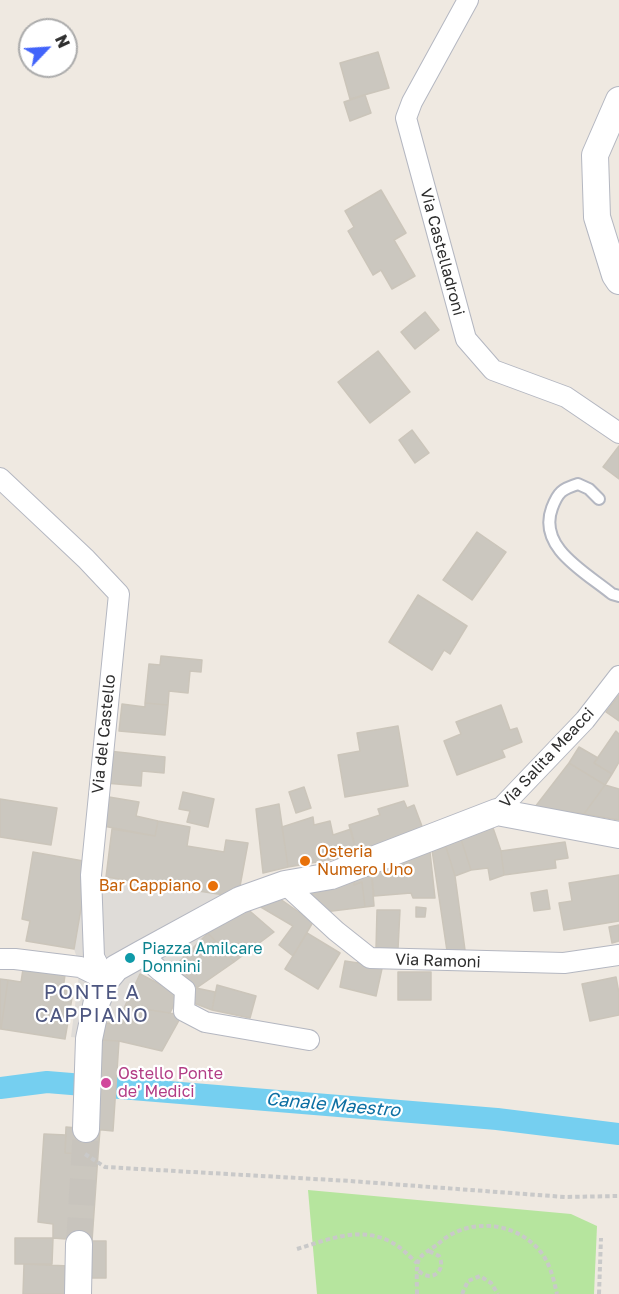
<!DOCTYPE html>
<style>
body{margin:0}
#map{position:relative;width:619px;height:1294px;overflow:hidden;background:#efe9e1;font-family:"Golos Text",sans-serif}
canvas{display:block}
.north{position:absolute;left:18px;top:18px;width:60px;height:60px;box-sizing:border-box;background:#fff;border:2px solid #ababab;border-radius:50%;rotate:65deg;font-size:16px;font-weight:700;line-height:24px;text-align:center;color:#2e2e2e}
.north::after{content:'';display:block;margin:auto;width:21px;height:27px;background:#4264fb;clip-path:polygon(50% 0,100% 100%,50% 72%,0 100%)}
</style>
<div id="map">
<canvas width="619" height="1294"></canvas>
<div class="north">N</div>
</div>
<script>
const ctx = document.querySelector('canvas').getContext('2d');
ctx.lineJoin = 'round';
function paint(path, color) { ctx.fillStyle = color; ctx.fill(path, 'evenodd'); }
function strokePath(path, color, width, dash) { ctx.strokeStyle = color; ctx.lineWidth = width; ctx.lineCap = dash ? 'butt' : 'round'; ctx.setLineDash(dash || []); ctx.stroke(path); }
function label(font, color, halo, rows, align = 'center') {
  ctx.font = font + ' "Golos Text",sans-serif'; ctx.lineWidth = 4.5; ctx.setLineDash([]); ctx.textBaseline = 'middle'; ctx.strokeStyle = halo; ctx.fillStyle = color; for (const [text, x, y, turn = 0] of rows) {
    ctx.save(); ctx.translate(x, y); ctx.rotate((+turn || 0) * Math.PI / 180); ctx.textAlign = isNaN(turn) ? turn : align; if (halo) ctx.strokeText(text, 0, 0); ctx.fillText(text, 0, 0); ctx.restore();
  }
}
const green = new Path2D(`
 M308,1190l263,24 26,12 -3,68h-277z`);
const plaza = new Path2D(`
 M87,874l151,23 6,9 -36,27 -40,40 -9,-3 -19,4 -15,32 -6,18 -13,-1 -7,17 -28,-3 9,-70 -6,-18z`);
const canal = new Path2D(`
 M0,1088l47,-6 450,37 122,15`);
const building = new Path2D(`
 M378,52l11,36 -39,11 -10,-36z
 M365,95l6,18 -21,8 -6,-19z
 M381,190l25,43 -12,7 21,36 -23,13 -11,-19 -8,5 -25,-44 6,-4 -9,-16z
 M425,312l14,18 -24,19 -14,-17z
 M378,351l32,41 -40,31 -32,-41z
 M412,430l17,23 -14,10 -16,-23z
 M619,446v33l-16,-12z
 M477,532l29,20 -34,48 -29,-20z
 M418,595l49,31 -17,28 -6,-4 -12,20 -43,-28z
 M161,656l41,4 -1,12 -11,-1 -2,22 -19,-2 -1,14 -23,-2 4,-39 11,1z
 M619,695v26l-13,-9z
 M145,703l23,2 -3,30 -46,-4 3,-27 23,3z
 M501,705l9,25 7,-2 5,14 -20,8 3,7 -48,18 -13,-34 17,-7 -5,-12z
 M398,726l10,60 -63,11 -7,-42 22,-4 -3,-18z
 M616,731l3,3v28l-7,12 -18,-11z
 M579,747l19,11 -4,5 18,11 -7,11 -36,-22z
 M108,751l57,6 -1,16 -22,-2 -1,15 -36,-3z
 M569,763l36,22 -21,29 -49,-7z
 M605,785l14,4v31l-35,-6z
 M304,787l7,21 -15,5 -7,-21z
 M183,792l31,7 -6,28 -21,-5 3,-11 -11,-2z
 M103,796l36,6 -3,14 22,5 -3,15 -57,-11z
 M0,799l57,9 -6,37 -51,-8z
 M404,801l3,7 7,-3 9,24 -66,26 -8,-30 31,-10 -2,-6z
 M279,804l9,63 -25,6 -7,-64z
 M313,817l1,8 16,-4 3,14 18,-6 6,26 -69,12 -6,-40z
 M158,821l32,6 -3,19 37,6 2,-12 22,3 -10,54 -132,-20 6,-48 43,7z
 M492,825l9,26 3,24 -14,5 -2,-12 -17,2 -11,-34z
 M460,836l11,34 -16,6 -11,-35z
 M565,842l3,16 -13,2 1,8 -52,7 -3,-24z
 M446,847l9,29 10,74 -18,1 -15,-101z
 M33,852l56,10 -15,87 -48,-8 4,-20 -8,-2z
 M430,852l5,46h-22l-2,-5 -37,3 -3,-29z
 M371,867l3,39 -9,1 -3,-25 -8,3v-14z
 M354,871v14l8,-3 3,25 -41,5 -15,-13 -3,-15z
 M619,875v46l-55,9 -5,-27 13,-2 -3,-18z
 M547,890l3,19 -16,2 -3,-18z
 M273,894l40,28 -20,34 -14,-11 14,-19 -39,-23z
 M244,906l30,26 -40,30 -26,-29z
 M416,907l10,1 -1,9h-9z
 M377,910h23l-2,39h-22z
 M619,925v16l-7,2 -3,-16z
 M208,933l26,29 -36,25 -16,-3 -14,-11z
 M307,933l33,20 -22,36 -33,-20z
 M359,959l24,5 -7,32 -36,-9 5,-26 13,2z
 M23,969l42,6 -2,15 10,2 -8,47 -64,-10 7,-49 13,2z
 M398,972h33v28h-33z
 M140,974l39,20 -9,19 -45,-7z
 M616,977l3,16v22l-29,6 -8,-37z
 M0,979l8,1 -7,49h-1z
 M217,985l39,11 -6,22 -38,-8z
 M196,988l19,4 -3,18 -21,-8z
 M125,1006l57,9 -20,36 -43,-10 -20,-1 7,-17 13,1z
 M99,1040l20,1 -6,90 -20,-2z
 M66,1127l34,3 -2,25 -33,-2z
 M44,1134l22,1 -1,18 33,2 -6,86 -39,-3v-14l-15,-2z
 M15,1238h38l-1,26h-37z
 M86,1241h20v37h-20z
 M24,1264l45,2 -1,28h-45z`);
const tertiaryTunnel = new Path2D(`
 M79,1244l7,-115`);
const path = new Path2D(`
 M85,1154l20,13 245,14 215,16 54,-1
 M297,1249c33,-10 67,-25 99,-4 8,5 14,12 21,18
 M419,1271c12,12 28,0 20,-15l-10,-5
 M417,1294c0,-7 -1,-27 1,-32 2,-8 14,-13 20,-18 30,-28 81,-23 105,11 8,12 11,26 14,39
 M462,1294l6,-13 12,-5 11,7 7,11
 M599,1294l2,-56`);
const service = new Path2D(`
 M599,499l-10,-10 -11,-5c-16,5 -20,8 -26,24 -15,40 35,65 60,86l7,2`);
const minor = new Path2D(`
 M468,0l-56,102 -6,16 60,221 27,31 73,27 53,36
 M0,478l86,81 33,35 -28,281 3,82 12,23
 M497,812l88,-92 34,-44
 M285,884l51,47 34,27 194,5 55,-8
 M141,954l18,16 26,20 -1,21 21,11 104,18
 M0,959h15l65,8 26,13`);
const tertiary = new Path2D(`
 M619,100l-24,55 2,62 18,58 4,6
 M86,1129l3,-90 8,-38 9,-21 10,-12 25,-14 99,-54 45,-16 46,-8 166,-64 122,23
 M78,1294l1,-50`);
const markers = [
 [305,861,6,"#e8710a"],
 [213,886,6,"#e8710a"],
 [130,958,6,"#0f9aa8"],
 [106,1083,6,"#d1479c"]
];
const streetNames = [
 ["Via Castelladroni",442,252,75],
 ["Via del Castello",104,734,-84],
 ["Via Salita Meacci",547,758,-47],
 ["Via Ramoni",438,961,2]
];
const foodNames = [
 ["Osteria",317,852],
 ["Numero Uno",317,870],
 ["Bar Cappiano",201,886,"right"]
];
const cultureNames = [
 ["Piazza Amilcare",142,949],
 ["Donnini",142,967]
];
const hotelNames = [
 ["Ostello Ponte",118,1074],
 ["de' Medici",118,1092]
];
const waterNames = [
 ["Canale Maestro",333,1105,5]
];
const quarterNames = [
 ["PONTE A",92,993],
 ["CAPPIANO",92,1016]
];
paint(green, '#b6e59e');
paint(plaza, '#dfdcd8');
strokePath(canal, '#75cff0', 22);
paint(building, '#cbc7bf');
strokePath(building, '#cbc5ba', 1.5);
strokePath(tertiaryTunnel, '#c8c4bd', 26, [26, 13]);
strokePath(service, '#b4b7c1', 14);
strokePath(minor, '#b4b7c1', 22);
strokePath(tertiary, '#b4b7c1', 28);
strokePath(path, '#c9c9c9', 4, [4.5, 3]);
strokePath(service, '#fff', 10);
strokePath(minor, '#fff', 20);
strokePath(tertiary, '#fff', 26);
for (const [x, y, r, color] of markers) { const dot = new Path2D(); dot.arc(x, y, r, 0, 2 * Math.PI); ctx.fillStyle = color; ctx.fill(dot); strokePath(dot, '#fff', 2); }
label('16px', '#2e2e2e', '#fff', streetNames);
label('16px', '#c56008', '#fff', foodNames, 'left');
label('16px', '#0d838f', '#fff', cultureNames, 'left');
label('16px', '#b23c85', '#fff', hotelNames, 'left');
label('italic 18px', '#0d6fa3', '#fff', waterNames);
ctx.letterSpacing = '1.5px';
label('20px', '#4d5680', '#fff', quarterNames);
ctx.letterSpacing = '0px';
</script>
